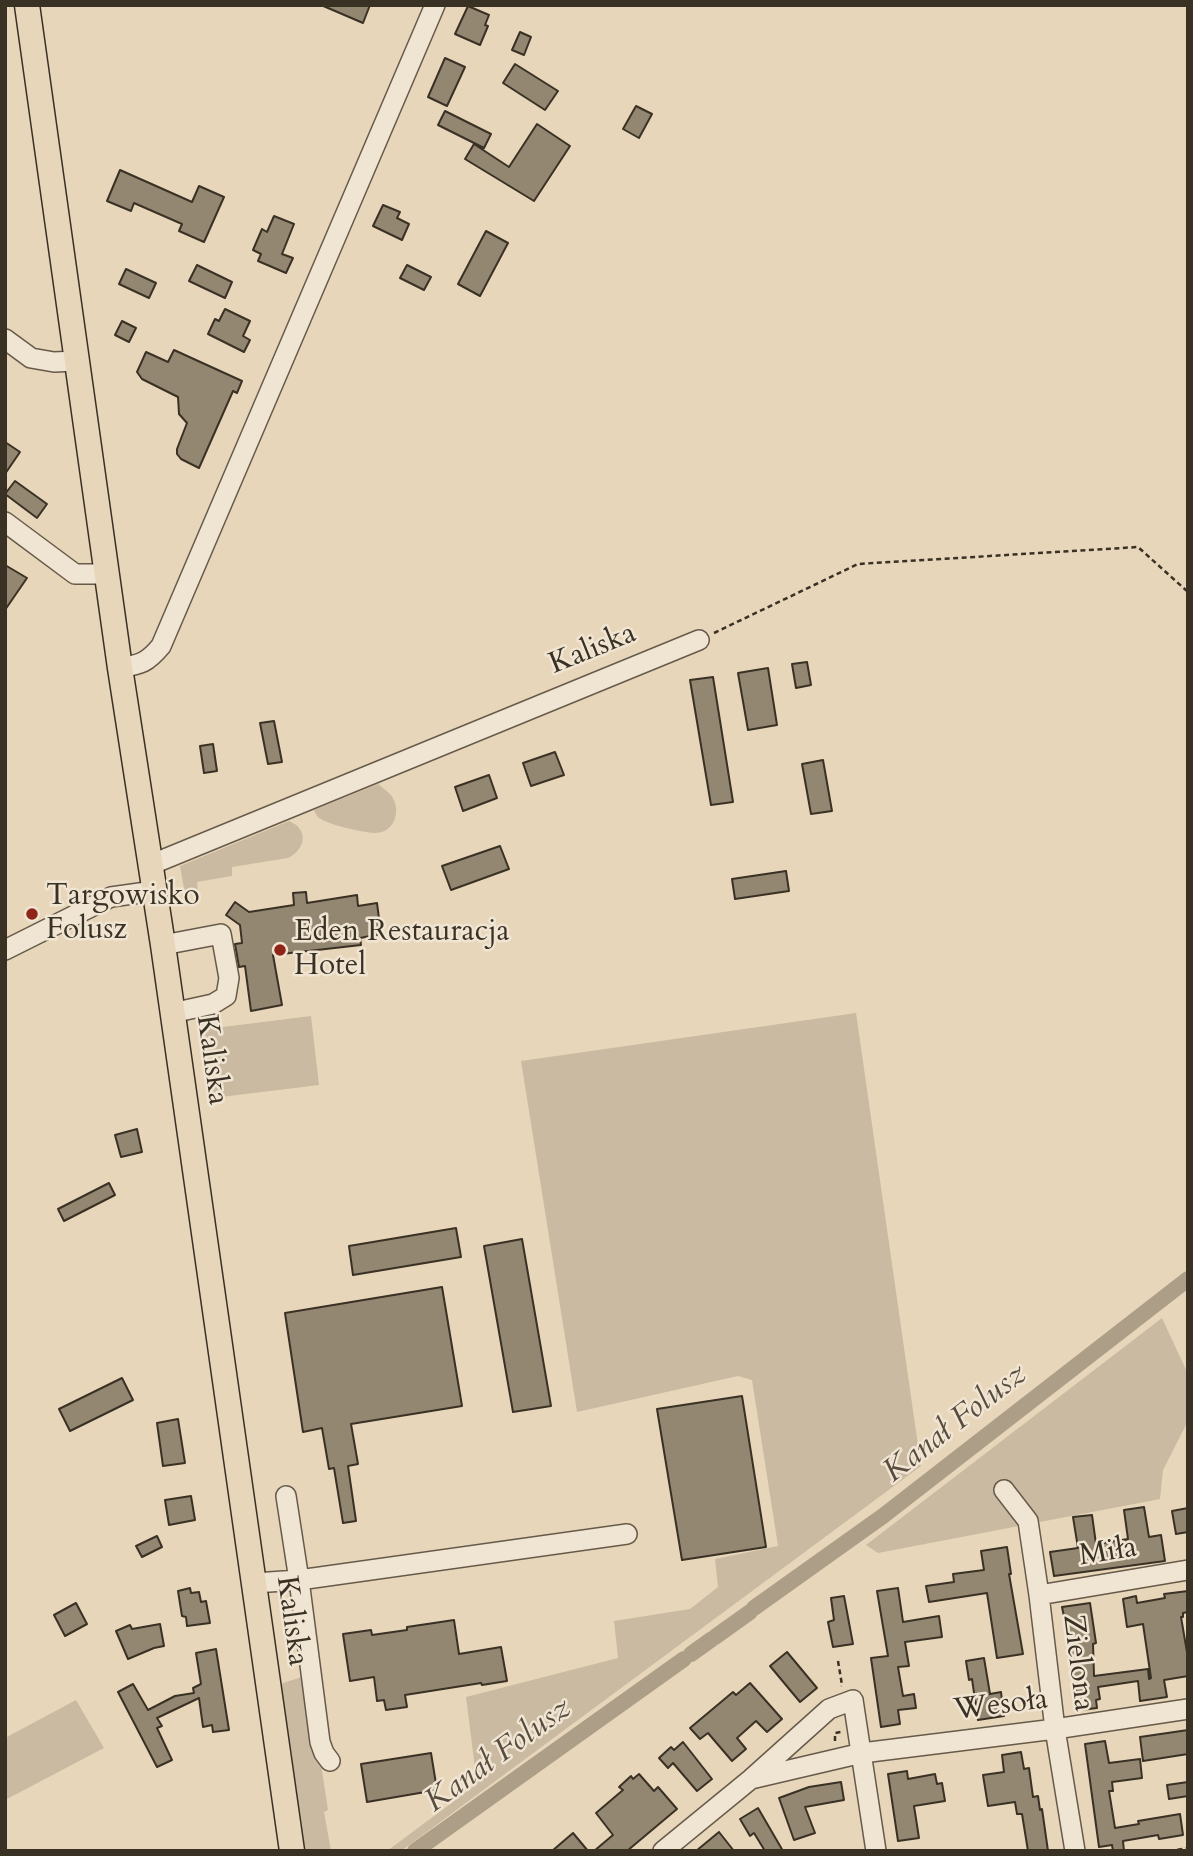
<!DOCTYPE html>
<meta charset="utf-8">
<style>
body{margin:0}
#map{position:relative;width:1193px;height:1856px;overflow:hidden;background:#e8d6ba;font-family:Cardo,serif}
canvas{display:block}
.frame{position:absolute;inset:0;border:7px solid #3a3125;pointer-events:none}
</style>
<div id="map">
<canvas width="1193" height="1856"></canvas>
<div class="frame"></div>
</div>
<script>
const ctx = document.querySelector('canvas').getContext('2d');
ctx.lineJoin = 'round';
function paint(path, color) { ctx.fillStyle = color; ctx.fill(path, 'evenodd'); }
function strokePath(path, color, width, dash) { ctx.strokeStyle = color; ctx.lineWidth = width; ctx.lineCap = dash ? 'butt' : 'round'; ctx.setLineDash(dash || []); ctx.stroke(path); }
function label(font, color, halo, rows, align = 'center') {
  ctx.font = font + ' Cardo,serif'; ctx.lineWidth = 5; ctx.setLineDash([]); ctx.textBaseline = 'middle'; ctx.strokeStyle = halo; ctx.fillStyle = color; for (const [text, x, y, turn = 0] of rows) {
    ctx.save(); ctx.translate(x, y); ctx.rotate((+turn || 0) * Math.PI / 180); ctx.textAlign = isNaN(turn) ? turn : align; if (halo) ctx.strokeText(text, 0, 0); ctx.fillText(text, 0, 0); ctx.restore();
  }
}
const green = new Path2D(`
 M378,784c4,3 9,7 13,11 11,15 4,37 -15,38 -10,0 -47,-8 -55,-14 -5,-3 -4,-3 -7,-9z
 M289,821c20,8 17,28 -1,37l-56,9v9l-35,6 1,11 -13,1 -5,-28z
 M856,1013l65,453 -520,385h-14l90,-67 -11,-87 152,-39 -4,-37 76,-12 28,-22 -3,-28 63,-13 -26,-166 -14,-4 -161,36 -56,-351z
 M213,1014l2,14 96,-12 8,69 -106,13 -10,-83z
 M1162,1318l26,56v47l-25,49 -3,29 -282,54 -12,-8z
 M305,1676l16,88 7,46 -4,2 7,39h-28l-22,-166 2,-2z
 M76,1700l28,48 -99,52v-62z`);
const canal = new Path2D(`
 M754,1608l129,-92 305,-237
 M715,1637l35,-25
 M691,1654l21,-15
 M415,1851l269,-192`);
const building = new Path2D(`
 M321,5h49l-7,18z
 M468,6l21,9 -4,10 3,1 -8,19 -25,-11z
 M520,32l11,5 -7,18 -12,-5z
 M445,58l20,9 -18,39 -19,-9z
 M515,64l43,27 -13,19 -42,-27z
 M636,106l16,8 -13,24 -16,-9z
 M445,111l46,23 -7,14 -46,-23z
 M537,124l33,22 -36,55 -69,-42 9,-15 35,23z
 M120,170l72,32 7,-16 25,11 -20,45 -25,-11 3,-7 -48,-21 -3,8 -24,-10z
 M383,205l17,7 -3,6 12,6 -7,16 -29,-14z
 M274,216l20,8 -12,30 11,4 -7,15 -28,-12 3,-7 -8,-4 9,-21 5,3z
 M486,231l22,12 -28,53 -22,-12z
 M197,265l35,17 -7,16 -36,-17z
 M407,265l24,12 -7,13 -24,-12z
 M126,269l30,14 -7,15 -30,-14z
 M225,309l25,12 -7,15 7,4 -6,12 -36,-18 7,-15 4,2z
 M122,321l14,7 -7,14 -14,-7z
 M174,350l68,31 -5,12 -4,-2 -34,77 -18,-9 -4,-5v-5l10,-26 -8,-9 -1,-17 -36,-18 -5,-7 9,-20 22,10z
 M5,442l15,10 -15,22z
 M15,481l32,23 -10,14 -32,-24z
 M5,565l22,13 -22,32z
 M807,662l4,23 -15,3 -4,-24z
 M768,668l9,57 -29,5 -10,-57z
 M713,677l20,125 -22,3 -21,-125z
 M274,721l8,41 -14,2 -8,-41z
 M213,744l4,27 -13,2 -4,-27z
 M555,752l9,23 -33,11 -8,-23z
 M823,760l9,51 -21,3 -9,-50z
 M489,775l8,23 -34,13 -8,-24z
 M500,846l9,23 -58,21 -9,-24z
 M786,871l3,20 -54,8 -3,-20z
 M306,892l1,11 50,-8 1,11 19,-3 4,31 -21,4 1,7 -88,10 9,50 -31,6 -6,-45 -6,1 -4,-23 7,-1 -2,-18 -14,-10 9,-13 14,10 45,-7 -1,-12z
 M137,1129l5,23 -21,5 -6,-22z
 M109,1183l6,12 -51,26 -6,-12z
 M456,1228l5,29 -108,18 -4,-29z
 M522,1239l29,167 -38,6 -29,-166z
 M442,1287l20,119 -111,18 7,40 -10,2 8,55 -13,2 -9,-55 -5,1 -7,-41 -19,4 -18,-119z
 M122,1378l11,22 -63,31 -11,-22z
 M742,1396l24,151 -84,13 -25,-151z
 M178,1419l7,44 -22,3 -6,-43z
 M191,1496l4,24 -26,5 -4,-25z
 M1144,1507l5,30 12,-2 4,26 -111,15 -4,-24 28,-4 -5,-31 19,-2 4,29 32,-5 -4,-29z
 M1188,1508v24l-12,2 -4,-23z
 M157,1536l5,11 -20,10 -6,-11z
 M1007,1547l4,27h-2l14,80 -26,4 -10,-65 -58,9 -3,-16 28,-4 -1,-8 31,-4 -3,-19z
 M190,1588l1,5 8,-1 2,10 5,-1 4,22 -23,3 -1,-9 -4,-1 -4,-25z
 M898,1588l5,34 36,-6 3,21 -37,5 4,24 -11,1 5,29 11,-2 2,14 -18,2 2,14 -19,3 -10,-69 17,-2 -11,-65z
 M1188,1591v21l-5,1v4h-2l7,41v18l-24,4 3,17 -27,4 -2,-20 -40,6 2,12 -4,1 1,8 -16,2 -2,-14 -2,1 -6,-38h2l-11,-52 28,-4 6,40 -3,1 1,32 54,-7 1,10 2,-1 -8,-54 -16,3 -4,-28 13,-3 1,7 28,-5 -1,-4z
 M844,1596l9,48 -20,3 -5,-25 6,-2 -3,-22z
 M76,1603l11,21 -22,12 -11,-21z
 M454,1620l5,34 42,-7 6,34 -25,4 -1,-2 -76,12 2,12 -21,3 -2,-10 -7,1 -3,-24 -24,4 -7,-47 28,-4 1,5 35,-5v-3z
 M160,1624l4,22 -10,2 -26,11 -12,-28 14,-6 2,4z
 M216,1649l13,81 -16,2 -1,-7 -9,2 -4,-29 -42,20 5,8 -5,2 15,32 -15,7 -39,-75 15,-8 15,26 27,-14 19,-3 -1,-5 8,-4 -5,-31z
 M787,1652l30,36 -17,14 -30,-36z
 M984,1658l6,36 11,-2 3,24 -26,4 -6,-41 -3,1 -3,-19z
 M750,1683l32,36 -15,13 -11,-11 -19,17 9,11 -14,12 -24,-28 -8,6 -10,-11 43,-36 3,3z
 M1188,1730v24l-45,7 -3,-24z
 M1105,1741l4,22 31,-4 2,19 -30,4 1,9h-4l6,37 24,-4 -1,-3 42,-7 3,21 -24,4 -1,-4 -35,6 1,10h-11l-1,-6 -13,2 -14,-103z
 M683,1742l29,37 -15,12 -24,-28 -5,5 -9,-10 12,-11 3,3z
 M1021,1752l3,17 5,-1 4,29 5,-1 2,14 2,-1 6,42h-20l-6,-37h-5l-2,-12 -27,4 -5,-31 21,-3 -2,-17z
 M431,1753l6,37 -70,12 -6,-38z
 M907,1771l1,8 27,-5 2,10 5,-1 3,18 -31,5 5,32 -21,3 -10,-67z
 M639,1774l15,17 4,-4 19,22 -50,42h-33l19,-16 -17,-22 27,-23 -4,-3 12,-11 2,3z
 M841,1782l3,18 -39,7 10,26 -21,7 -15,-42 30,-11z
 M1188,1782v14l-19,3 -2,-14z
 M758,1808l25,43h-18l-11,-18 -4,3 -10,-17z
 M719,1832l15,19h-38z
 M573,1833l15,18h-36z`);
const path = new Path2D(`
 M714,633l144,-69 280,-17 50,45
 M838,1661l4,24 -1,1
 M835,1741v-8l6,-1
 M1169,1851l19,-3`);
const minor = new Path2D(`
 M5,339l26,19 23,4 23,-1
 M5,522l70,52h32
 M120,668c21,-4 27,-5 41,-22l274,-641
 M150,865l549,-225
 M163,945l58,-11 8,44 -3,18 -13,8 -41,9
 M5,950l106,-53 43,-6
 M1004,1490l24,31 11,74 16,134 20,122
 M286,1496l13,84 328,-46
 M254,1583l45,-3 21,162 4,11 6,8
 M1039,1595l149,-25
 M751,1779l111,-26 193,-24 133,-20
 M663,1851l88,-72 78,-70 24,-9 23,151`);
const major = new Path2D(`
 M27,5l93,663 43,277 129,906`);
const markers = [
 [32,914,7,"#8f2418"],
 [280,950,7,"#8f2418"]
];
const streetNames = [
 ["Kaliska",593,650,-22],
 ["Kaliska",211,1060,82],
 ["Miła",1108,1553,-9],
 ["Kaliska",291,1621,82],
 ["Zielona",1077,1663,83],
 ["Wesoła",1001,1706,-7]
];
const poiNames = [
 ["Targowisko",46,897],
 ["Folusz",46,931],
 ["Eden Restauracja",294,933],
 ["Hotel",294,967]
];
const waterNames = [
 ["Kanał Folusz",956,1424,-38],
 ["Kanał Folusz",499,1756,-36]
];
paint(green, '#cabaa1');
strokePath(canal, '#ad9e87', 16);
paint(building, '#948772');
strokePath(building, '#3a3125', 2);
strokePath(minor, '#665a4a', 22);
strokePath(major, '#3a3125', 27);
strokePath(path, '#3a3125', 2.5, [5, 3.5]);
strokePath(minor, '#f0e4d2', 19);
strokePath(major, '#e8d6ba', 24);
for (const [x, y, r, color] of markers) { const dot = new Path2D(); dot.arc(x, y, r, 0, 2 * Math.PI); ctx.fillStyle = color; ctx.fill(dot); strokePath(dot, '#f0e4d2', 2.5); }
label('30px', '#3a3125', '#f0e4d2', streetNames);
label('30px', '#3a3125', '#f0e4d2', poiNames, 'left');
label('italic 32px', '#574c3e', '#f0e4d2', waterNames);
</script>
